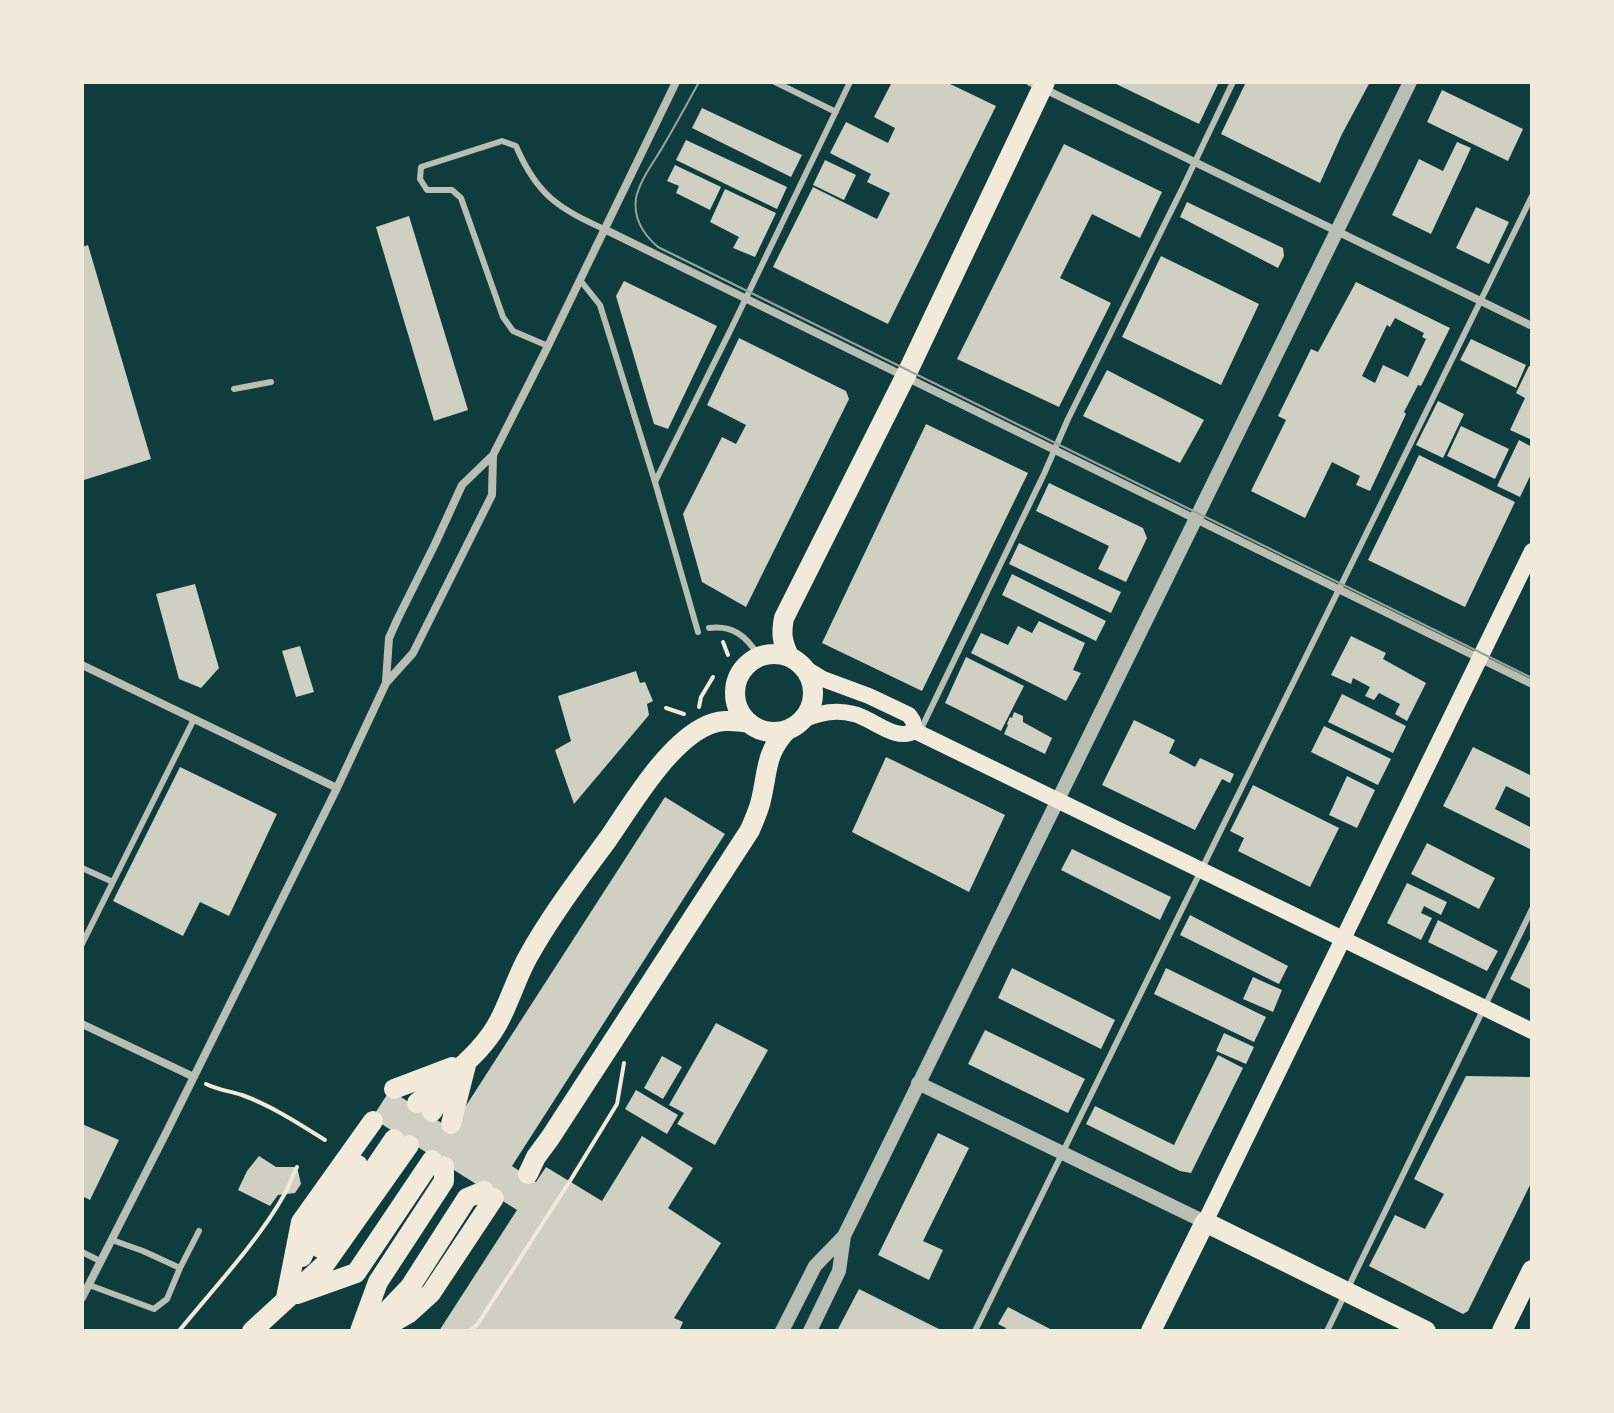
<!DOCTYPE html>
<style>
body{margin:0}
#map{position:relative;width:1614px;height:1413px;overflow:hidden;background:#0f3d3e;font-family:"Varela Round",sans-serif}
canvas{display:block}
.frame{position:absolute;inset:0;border:84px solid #f1e9da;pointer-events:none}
</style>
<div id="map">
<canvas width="1614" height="1413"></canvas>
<div class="frame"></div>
</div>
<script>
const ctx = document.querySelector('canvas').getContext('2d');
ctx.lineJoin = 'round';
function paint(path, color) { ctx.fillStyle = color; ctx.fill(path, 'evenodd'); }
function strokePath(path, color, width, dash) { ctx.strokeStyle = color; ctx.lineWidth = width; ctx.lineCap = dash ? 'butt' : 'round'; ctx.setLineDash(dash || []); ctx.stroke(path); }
const building = new Path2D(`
 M892,82h54l50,24 -108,218 -115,-57 40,-80 64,32 13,-26 -23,-11 4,-8 -41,-21 16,-31 42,21 7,-15 -21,-11z
 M1112,82h107l-20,42z
 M1246,82h124l-28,52 -22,49 -99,-49z
 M1442,90l81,39 -15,32 -81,-39z
 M702,108l100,47 -11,22 -99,-49z
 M686,140l101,47 -10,22 -101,-49z
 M1457,142l14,6 -40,86 -39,-19 27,-56 24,12z
 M1064,144l98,48 -22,46 -48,-24 -32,64 51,25 -52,104 -102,-48z
 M825,160l31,15 -12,25 -31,-15z
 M675,165l46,22 -11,23 -34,-17 3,-7 -12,-5z
 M725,189l51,24 -21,44 -22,-9 6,-11 -29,-15z
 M1187,202l96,46 1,8 -6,12 -98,-51z
 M1476,207l33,15 -20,42 -33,-16z
 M409,216l59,194 -34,11 -58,-194z
 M88,245l63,214 -67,21 -2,-6v-227z
 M1161,256l98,48 -38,81 -99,-48z
 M624,281l93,45 -49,103 -14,-5 -38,-128z
 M1356,282l94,46 -29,58 -3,-1 -14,27 2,2 -36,77 -14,-6 4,-9 -28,-14 -27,56 -54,-27 35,-71 -8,-4 33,-67 7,3zM1395,318l29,15 -2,4 4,2 -18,38 -25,-12 -8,18 -13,-7 25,-51 3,2z
 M739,338l107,53 3,8 -103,208 -44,-25 -19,-68 39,-77 14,7 10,-19 -39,-20z
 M1471,339l55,26 -10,23 -56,-28z
 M1529,366l3,1v73l-22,-10 15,-32 -9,-5z
 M1107,370l97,50 -24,43 -97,-47z
 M1438,401l26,13 -21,44 -27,-13z
 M926,424l102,49 -106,218 -100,-48z
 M1461,426l48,23 -14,30 -48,-23z
 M1519,440l13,7v25l-12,25 -23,-11z
 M1419,455l96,47 -50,105 -97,-47z
 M1049,483l94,45 4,10 -21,44 -28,-13 11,-23 -73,-35z
 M1019,543l102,49 -10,21 -102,-49z
 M1012,574l94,47 -10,20 -94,-46z
 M195,584l24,84 -18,20 -22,-9 -23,-85z
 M1039,621l46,22 -12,27 8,3 -15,28 -95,-48 10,-20 27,12 10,-19 14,7z
 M1351,636l35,17 -3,6 43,24 -19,38 -12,-7 5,-10 -21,-11 -5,7 -9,-4 5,-9 -17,-9 -2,6 -20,-9z
 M300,646l14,46 -18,5 -14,-46z
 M966,657l58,29 -23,45 -56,-28z
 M636,671l4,12 5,-1 8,19 -6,3 2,11 -75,89 -19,-54 16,-9 -13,-45z
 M1342,694l64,32 -13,27 -65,-31z
 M1014,712l9,4v6l29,16 -7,16 -41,-20 4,-9 -1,-1 3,-7 2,1z
 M1134,720l41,20 -6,13 26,14 5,-9 34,16 -4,9 -8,-4 -27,51 -93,-45z
 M1324,726l67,33 -13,26 -67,-33z
 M1473,747l59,29v23l-26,-13 -11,23 37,19v22l-89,-44z
 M886,757l119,58 -36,77 -117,-60z
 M180,767l97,47 -48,102 -29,-14 -17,34 -70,-35z
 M1347,776l28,14 -18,38 -28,-13z
 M1253,785l86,43 -29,59 -72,-36 6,-13 -14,-7z
 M665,797l60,37 -213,332 24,16 10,-15 56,34 40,-65 51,32 -25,40 53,35 -47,75 9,4 -4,9h-240l78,-121 -145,-92 18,-28 61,39z
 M1427,843l68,35 -16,31 -68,-35z
 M1072,849l99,48 -11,23 -99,-50z
 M1407,883l40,19 -6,13 -17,-9 -3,7 11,5 -11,22 -34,-17z
 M1190,915l98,51 -9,18 -99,-49z
 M1438,920l60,31 -11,20 -59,-29z
 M1532,935v55l-22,-11z
 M1012,968l103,52 -14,29 -103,-51z
 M1166,968l100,49 -12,25 -100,-48z
 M1253,977l29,13 -9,22 -30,-13z
 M716,1023l52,27 -53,95 -38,-21 7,-11 -15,-8z
 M985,1030l100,49 -17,34 -100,-49z
 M1224,1033l30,14 -8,17 -30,-13z
 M1218,1055l25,13 -52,105 -11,-2 -94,-47 9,-18 79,39z
 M662,1056l20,11 -19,32 -19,-11z
 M1466,1076l66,1v104l-64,130 -5,3 -94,-48 26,-51 30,14 19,-35 -30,-15z
 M636,1090l42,25 -11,19 -42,-25z
 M82,1124l37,16 -29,60 -8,-4z
 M938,1133l31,15 -46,93 20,9 -14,30 -51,-25z
 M259,1156l17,11h21l4,17 -6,9 -17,2 -8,11 -32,-16 9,-19z
 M859,1289l84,42h-106z
 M1008,1307l46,24h-50l2,-3 -8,-4z`);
const path = new Path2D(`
 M723,642l5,13
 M699,707l2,-10 12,-20
 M666,708l18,6
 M206,1084c12,6 24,7 36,11 30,11 56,28 83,45
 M179,1331c34,-42 78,-88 105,-136 5,-8 8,-19 13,-28
 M469,1331l8,-6 93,-144 47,-77 7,-41`);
const service = new Path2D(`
 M775,82l61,30
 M580,280l20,25 55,177 43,150
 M548,346l-35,-15 -10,-14 -42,-119 -9,-8h-25l-7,-11 1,-12 81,-26 14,5c21,49 42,62 88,83
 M234,389l37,-7
 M655,482l77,-155 118,-245
 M709,628c24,-3 37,8 50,28
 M920,731l124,-257 24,-55 115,-232 50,-105
 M82,868l31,14
 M82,944l112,-225
 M82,1252l18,9
 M180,1268l19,-37
 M89,1285l65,24 13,-10 13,-31 -37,-17 -31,-11
 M975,1331l557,-1135
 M1327,1331l205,-422`);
const minor = new Path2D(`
 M1030,82l502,244
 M604,229l928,455
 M82,665l255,123
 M386,681l3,-43 9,-20 37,-74 27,-59 31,-30 55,-109 128,-264
 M82,1024l112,53
 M82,1298l84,-165 171,-345 49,-105 27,-30 79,-158 1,-40`);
const tertiary = new Path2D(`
 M918,1083l287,139
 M782,1331l33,-65 29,-30
 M810,1331l29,-60 5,-35 566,-1154`);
const secondary = new Path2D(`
 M805,668l18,11 46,17 40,19 4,6 2,10
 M803,720c17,-8 33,-11 51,-6 20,5 41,28 61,17l617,300
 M1205,1222l327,-671`);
const primary = new Path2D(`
 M735 693a39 39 0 1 1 78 0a39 39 0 1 1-78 0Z
 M789,656c-7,-14 -8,-23 -5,-38l124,-247 137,-289
 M394,1089l58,-22
 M417,1103c25,-21 53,-40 72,-66 18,-24 25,-56 40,-82 23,-41 52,-79 79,-116 24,-35 57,-91 94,-111 16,-9 30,-8 47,-5
 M432,1112l21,-31
 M451,1124l16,-63
 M528,1174l8,-17 14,-19 200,-308c4,-10 9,-20 11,-30 7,-29 4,-47 26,-70
 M320,1248l74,-109
 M302,1257c14,-33 36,-62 56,-92
 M297,1294l59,-21 76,-113
 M286,1298l15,-76 72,-101
 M252,1331l73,-67 84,-119
 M360,1331l18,-49 66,-101v-15
 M368,1331l42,-44 57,-89 17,-7
 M378,1331l31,-18 22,-20 63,-95
 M1151,1331l54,-109 221,109
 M1502,1331l30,-61`);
const tram = new Path2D(`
 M699,82c-12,22 -24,44 -37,66 -9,15 -22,32 -26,50 -3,20 8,37 22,49l874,431`);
paint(building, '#cfcfc3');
strokePath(path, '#f1e9da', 4);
strokePath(service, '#b8beb3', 6);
strokePath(minor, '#b8beb3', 8);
strokePath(tertiary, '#b8beb3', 14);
strokePath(secondary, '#f1e9da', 16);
strokePath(primary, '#f1e9da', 20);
strokePath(tram, '#97a49c', 2);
</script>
